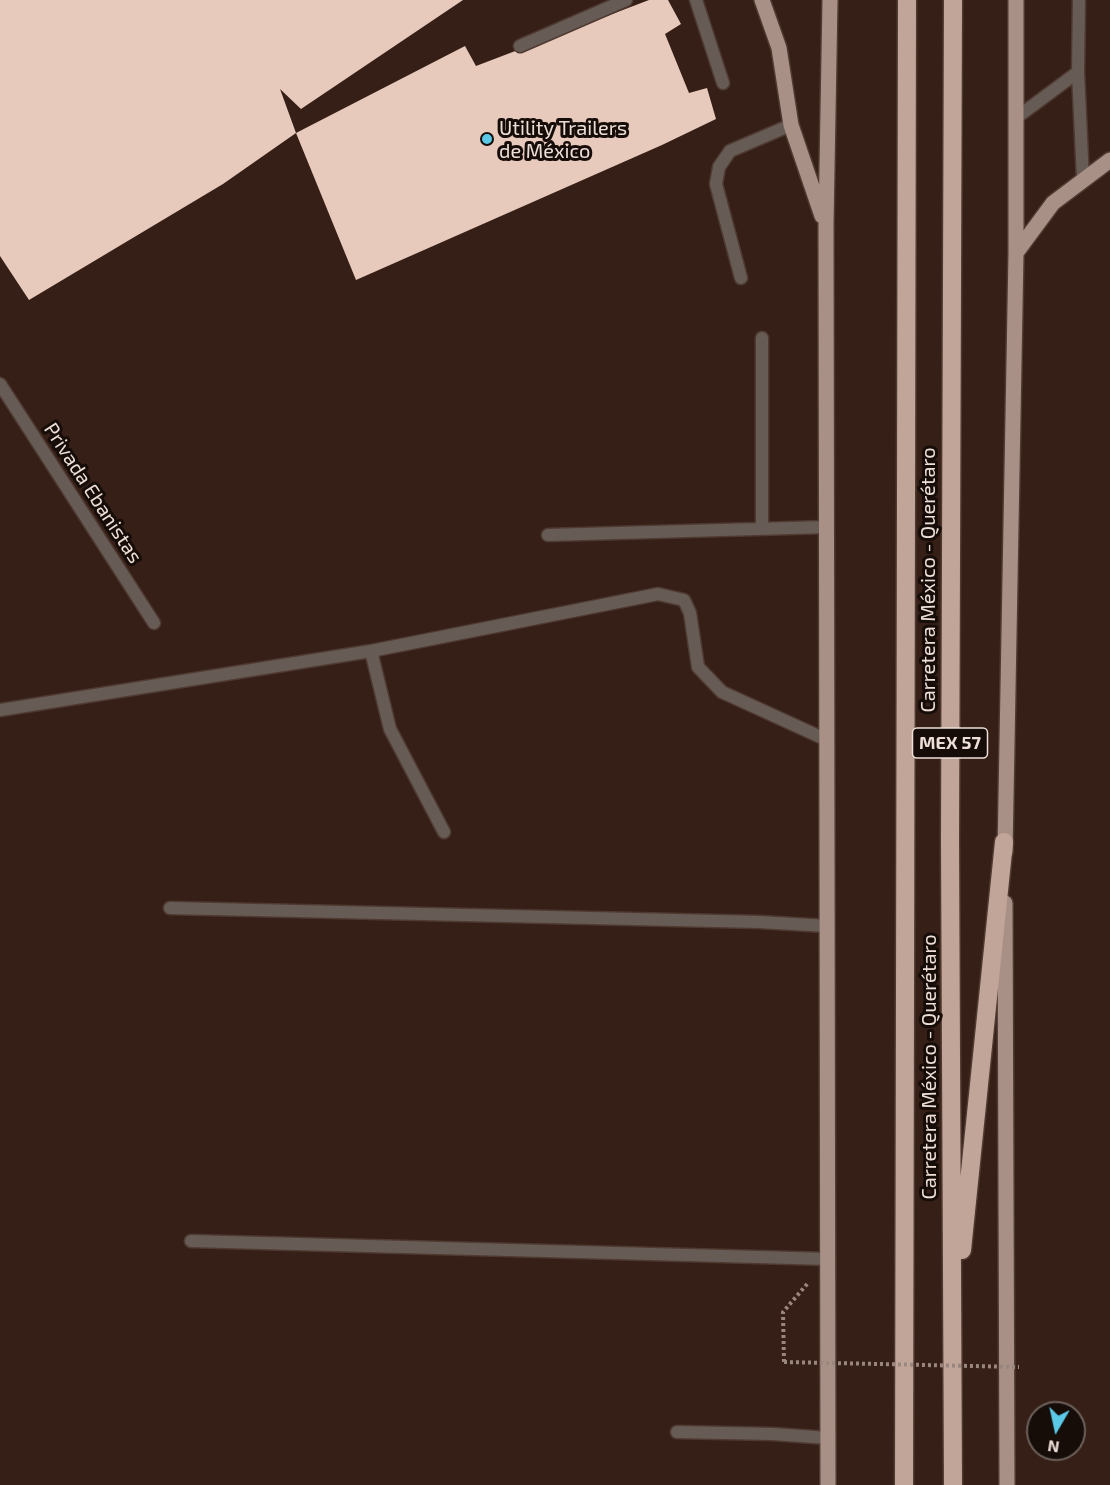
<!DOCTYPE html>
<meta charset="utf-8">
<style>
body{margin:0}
#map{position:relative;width:1110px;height:1485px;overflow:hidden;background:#351f16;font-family:"Exo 2",sans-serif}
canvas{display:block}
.north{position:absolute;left:1026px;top:1401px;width:60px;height:60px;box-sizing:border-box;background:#160c08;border:2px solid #6c605b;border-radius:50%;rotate:189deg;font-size:16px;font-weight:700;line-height:24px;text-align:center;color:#edded7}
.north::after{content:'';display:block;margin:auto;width:21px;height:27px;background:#5bc8e7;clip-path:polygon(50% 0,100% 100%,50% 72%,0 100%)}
</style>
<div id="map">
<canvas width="1110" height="1485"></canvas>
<div class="north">N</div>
</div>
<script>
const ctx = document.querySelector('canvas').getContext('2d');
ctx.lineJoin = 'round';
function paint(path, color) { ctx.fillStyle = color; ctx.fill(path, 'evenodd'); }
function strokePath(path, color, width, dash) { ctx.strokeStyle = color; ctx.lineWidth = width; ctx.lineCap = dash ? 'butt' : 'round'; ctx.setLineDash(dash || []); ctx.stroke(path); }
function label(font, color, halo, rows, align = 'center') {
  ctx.font = font + ' "Exo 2",sans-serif'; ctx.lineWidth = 6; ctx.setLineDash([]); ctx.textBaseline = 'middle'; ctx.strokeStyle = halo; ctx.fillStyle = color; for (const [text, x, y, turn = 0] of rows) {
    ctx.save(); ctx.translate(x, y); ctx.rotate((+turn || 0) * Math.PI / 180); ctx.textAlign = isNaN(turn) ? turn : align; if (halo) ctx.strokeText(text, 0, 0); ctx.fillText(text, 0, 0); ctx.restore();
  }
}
const building = new Path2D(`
 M0,0h463l-162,109 -21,-20 16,44 -73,51 -194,116 -29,-44z
 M649,0h19l13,24 -16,10 24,59 18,-5 9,31 -54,26 -306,135 -60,-147 169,-87 11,20z`);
const path = new Path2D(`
 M784,1362l-1,-50 25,-29`);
const lane = new Path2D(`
 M696,0l27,83
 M520,46l106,-46
 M1078,72l5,108
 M1016,118l62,-46 1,-72
 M741,278l-25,-94 3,-17 11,-16 61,-26
 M0,384l154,239
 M762,528v-190
 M548,535l278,-8
 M371,651l19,78 54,103
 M0,710l371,-59 287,-57 26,6 6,13 8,54 24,25 105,48
 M170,908l589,14 68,4
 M191,1241l637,18
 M677,1432l96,2 55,4`);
const primary = new Path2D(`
 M762,0l17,48 12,77 31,91
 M1016,253l37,-50 57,-43
 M1005,852l11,-599v-253
 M1005,903l2,582
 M828,1485l-2,-1260 4,-225`);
const highway = new Path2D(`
 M953,0l-3,840 3,645
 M962,1250l42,-408
 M904,1485l3,-1485`);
const pathBridge = new Path2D(`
 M784,1362l235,5`);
const markers = [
 [487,139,6,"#5bc8e7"]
];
const shields = [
 [950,743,75]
];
const shieldNames = [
 ["MEX 57",950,743]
];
const poiNames = [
 ["Utility Trailers",499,128],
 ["de México",499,151]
];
const streetNames = [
 ["Privada Ebanistas",93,493,57],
 ["Carretera México - Querétaro",928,580,-90],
 ["Carretera México - Querétaro",929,1067,-90]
];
paint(building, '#e8cabd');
strokePath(lane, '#4f3a31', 15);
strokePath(primary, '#4f3a31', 18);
strokePath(highway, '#4f3a31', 21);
strokePath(path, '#99877f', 4, [3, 3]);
strokePath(lane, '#675b56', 12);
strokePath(primary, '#a89086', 15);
strokePath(highway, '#c2a599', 18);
strokePath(pathBridge, '#99877f', 4, [3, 3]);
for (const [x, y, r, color] of markers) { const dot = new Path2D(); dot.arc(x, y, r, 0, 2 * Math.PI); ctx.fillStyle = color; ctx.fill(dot); strokePath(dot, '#160c08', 2); }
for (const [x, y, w] of shields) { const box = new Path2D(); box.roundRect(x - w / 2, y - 15, w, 30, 4.5); ctx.fillStyle = '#160c08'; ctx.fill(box); strokePath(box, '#edded7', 1.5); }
label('bold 18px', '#edded7', null, shieldNames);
label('20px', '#edded7', '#160c08', poiNames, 'left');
label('20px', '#edded7', '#160c08', streetNames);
</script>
